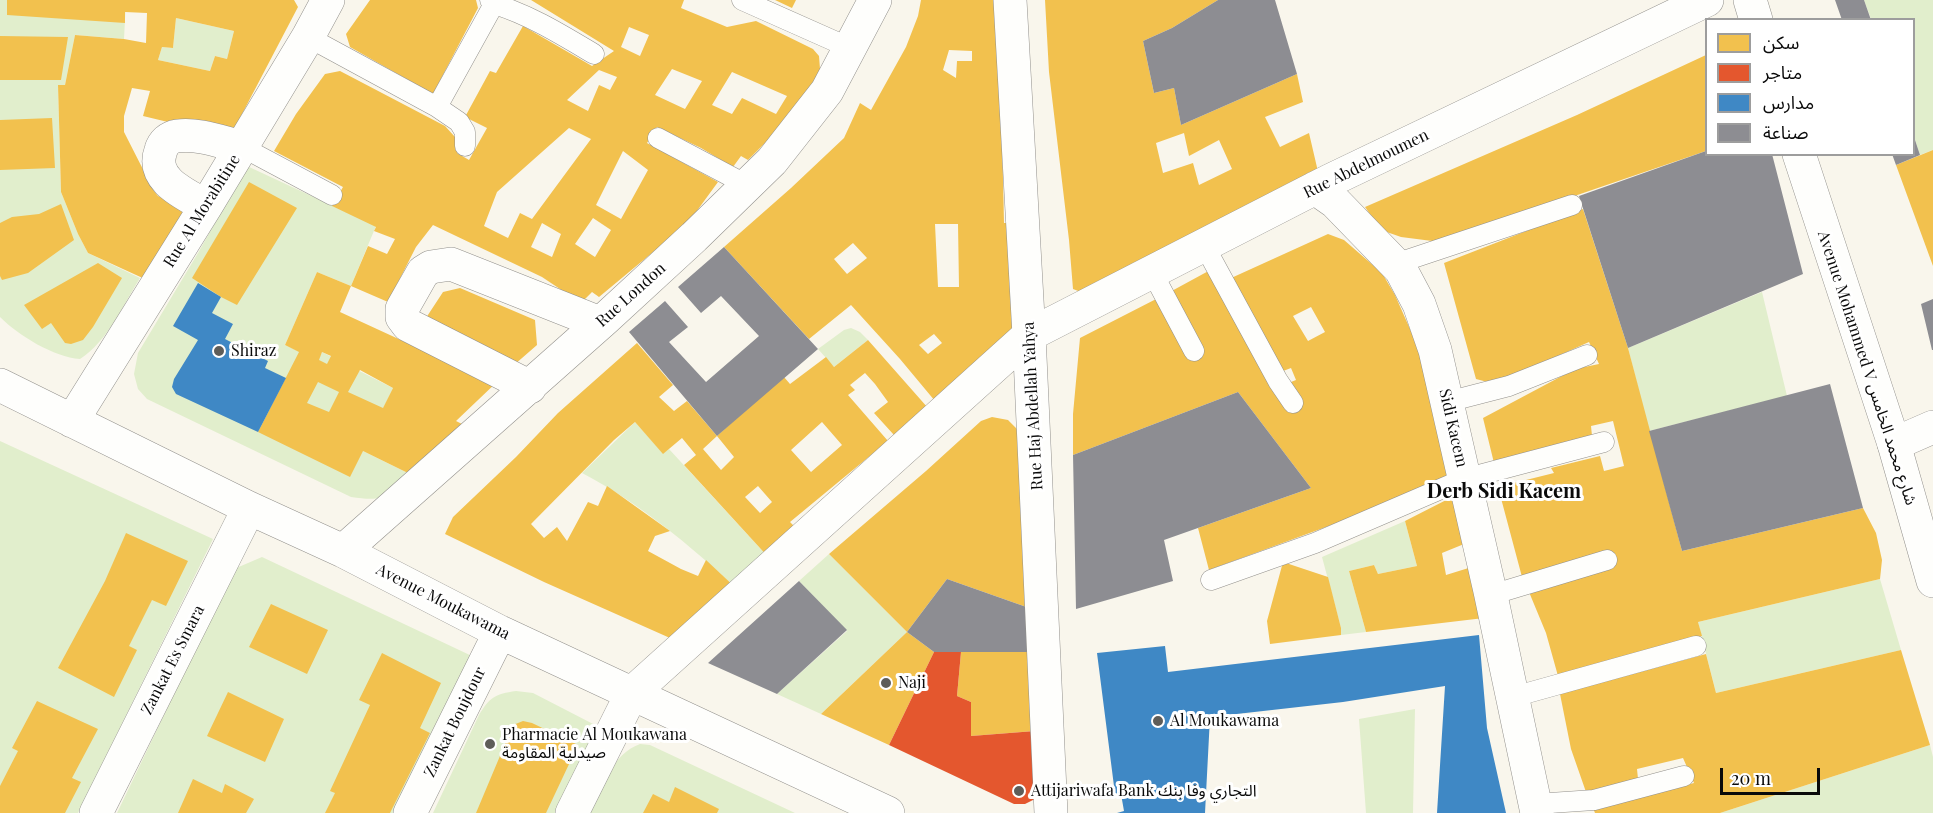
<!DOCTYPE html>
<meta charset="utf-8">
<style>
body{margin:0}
#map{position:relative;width:1933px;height:813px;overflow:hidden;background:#f9f6ec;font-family:"Playfair Display","Noto Sans Arabic",serif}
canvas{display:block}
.legend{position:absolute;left:1705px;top:18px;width:210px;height:138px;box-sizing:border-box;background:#fff;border:2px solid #9d9d9d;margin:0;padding:8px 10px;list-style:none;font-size:18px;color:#0a0a0a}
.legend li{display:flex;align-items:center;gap:12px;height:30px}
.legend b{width:30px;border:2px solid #9d9d9d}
.scale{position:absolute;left:1720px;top:768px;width:100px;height:27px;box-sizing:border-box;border:3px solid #0a0a0a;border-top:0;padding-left:8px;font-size:18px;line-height:21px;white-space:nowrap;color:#0a0a0a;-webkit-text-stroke:4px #fff;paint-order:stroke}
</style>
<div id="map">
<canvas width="1933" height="813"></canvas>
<ul class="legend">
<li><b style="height:16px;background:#f2c14e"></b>سكن</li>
<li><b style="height:16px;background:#e4572e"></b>متاجر</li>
<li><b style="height:16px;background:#3f88c5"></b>مدارس</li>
<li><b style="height:16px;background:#8d8d92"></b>صناعة</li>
</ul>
<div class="scale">20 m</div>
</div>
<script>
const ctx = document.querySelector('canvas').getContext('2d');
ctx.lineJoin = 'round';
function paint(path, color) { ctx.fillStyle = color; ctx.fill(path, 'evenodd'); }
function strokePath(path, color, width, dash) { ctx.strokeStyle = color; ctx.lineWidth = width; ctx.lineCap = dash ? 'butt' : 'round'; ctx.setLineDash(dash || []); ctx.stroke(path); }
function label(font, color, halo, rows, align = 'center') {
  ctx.font = font + ' "Playfair Display","Noto Sans Arabic",serif'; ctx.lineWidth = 6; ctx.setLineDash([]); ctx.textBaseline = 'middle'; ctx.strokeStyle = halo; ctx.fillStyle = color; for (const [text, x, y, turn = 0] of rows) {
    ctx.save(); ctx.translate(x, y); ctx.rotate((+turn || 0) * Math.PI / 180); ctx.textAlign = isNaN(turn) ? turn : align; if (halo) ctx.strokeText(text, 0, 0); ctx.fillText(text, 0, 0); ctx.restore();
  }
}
const green = new Path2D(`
 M0,0h126l-2,39 -49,-4 -10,50h-7l3,107 17,42 10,19 52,25c-17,27 -32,63 -60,81 -26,-2 -61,-23 -80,-42z
 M1864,0h69v150l-13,5 -6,-18v-117l-43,-1z
 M176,18l58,13 -7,28 -12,-3 -5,15 -52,-11 4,-13 11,1z
 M247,166l129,60 -25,60 -34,-14 -32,73 33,15 4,-8 71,36 -30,63 51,25c-26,21 -30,26 -63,21l-204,-98 -9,-10 -4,-15 4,-21 60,-100z
 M1762,292l25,104 -138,35 -21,-83z
 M851,328l9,4 8,8 -34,27 -16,-18 26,-19z
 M635,422l28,31 6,-4 101,110 -33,30c-47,-44 -98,-86 -155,-116z
 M0,441l213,98 -135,274h-78z
 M1405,521l12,45 -39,8 -4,-9 -25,6 17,61 -25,3v-7l-19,-71z
 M829,554l78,78 -86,82 -44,-20 70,-63 -48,-50z
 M262,557l212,100 -76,156h-281l117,-244z
 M1880,579l21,71 -185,43 -18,-71z
 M516,691l17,2 64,33 -40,87h-124l46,-98c11,-18 16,-21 37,-24z
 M1415,709l-2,104h-47l-7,-94z
 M640,744l10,1 145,68h-207c13,-25 24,-59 52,-69z
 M1930,745l3,12v56h-213z`);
const homes = new Path2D(`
 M7,0h287l4,7 -68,130 -87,-21 7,-25 -18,-3 -8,28v16l30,59 4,5 29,14 -40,70 -59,-27 -10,-19 -17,-42 -3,-107h7l10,-50 49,4 22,4 1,-30 -22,-1v11l-118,-8zM176,18l58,13 -7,28 -12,-3 -5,15 -52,-11 4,-13 11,1z
 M370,0h106l2,8 -45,86 -83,-47 -4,-13z
 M531,0h153l-3,8 46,19 29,-6 57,28 6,7 1,13 -17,36 -55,55 -7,-4 -8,11 -32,-19 -44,-21 -10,16 71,39 -30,41 -89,74 -7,-5 -11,11 -39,-26 -109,-52 -17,22 -28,55 -37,-16 17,-40 19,8 8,-15 -21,-8 2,-4 -44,-21 11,-19 -69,-36 22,-37 29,-40 15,-3 105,55 10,11 3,9 -1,7 12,7 18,-32 -22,-11 25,-46 6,2 27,-47 69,40 22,-15zM629,27l20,8 -9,21 -19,-9zM672,69l30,12 -17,28 -30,-14zM599,70l18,7 -7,13 -11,-5 -11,26 -21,-11zM732,72l55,24 -11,18 -34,-16 -10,16 -20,-9zM569,128l22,11 -59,80 -12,-6 -12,25 -24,-12 13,-34zM623,151l25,19 -27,49 -25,-14zM593,218l18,12 -16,27 -20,-13zM542,223l19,11 -9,23 -21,-10z
 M775,0h21l-4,8z
 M921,0h78l5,223h11l7,110 -87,68 -35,-42 -49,-54 -42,34 -85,-92 67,-59 53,-50 16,-35 11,7 35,-63 12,-31zM949,50l23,1v10h-15l-1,17 -13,-8zM935,224h23l1,63h-21zM853,243l14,15 -20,16 -13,-15zM934,334l8,9 -14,11 -9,-9z
 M1045,0h173l-46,28 -29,13 11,52 20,-5 7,37 116,-51 6,28 -38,15 15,30 29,-14 10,43 -233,118 -13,-5 -4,-49 -20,-168zM1184,133l5,23 30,-16 13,29 -33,16 -6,-22 -30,10 -7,-30z
 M0,36l68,1 -7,43h-61z
 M1706,55v96l-266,91 -39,-5 -20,-7 -16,-23 212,-92z
 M52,118l3,50 -55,2v-50z
 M1933,150v116l-37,-101z
 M249,182l48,26 -60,97 -16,-8 -29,-19z
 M61,204l13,36 -46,33 -26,7 -2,-4v-53l12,-6 27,-3z
 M1583,209l45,139 54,203 181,-43 13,25 6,27 -2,19 -182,43 4,14 -144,40 -12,-43 -17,-41 86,-26 -4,-14 -89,25 -24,-90 56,-14 -3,-5 49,-12 4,15 20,-5 -11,-45 -22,5 1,10 -98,27 -11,-45 92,-49 24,-5 -10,-22 -94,42 -19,-5 -32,-116z
 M1328,234l16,6 38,33 13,22 22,50 40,130 -63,27 -185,68 -11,-42 113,-40 -73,-96 -165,63v-41l7,-76 82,-42 31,60 7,-4 -32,-59 46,-25 62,117 16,23 7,-5 -13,-19 10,-4 -5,-12 -13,5 -49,-94zM1311,307l14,25 -17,9 -15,-25z
 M98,263l24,15 -29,49 -10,13 -12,4 -6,-1 -14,-20 -9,6 -18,-24z
 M317,272l34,14 -11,26 89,41 70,27 -43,41 16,8 -58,47 -51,-25 -13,26 -92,-45 41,-80 -14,-7zM322,352l9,4 -4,8 -8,-4zM360,370l33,18 -10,20 -35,-16zM318,382l21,10 -10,20 -22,-9z
 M460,288l75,32 2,25 -23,20 -90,-44 19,-29z
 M868,340l60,68 -34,27 -20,-22 14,-11 -13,-18 -10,-11 -15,12 5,5 -7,5 40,46 -98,81 11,11 -31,26 -86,-94 12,-10 -14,-17 -19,16 -28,-32 -21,18 -83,84 13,14 13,-11 10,14 21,-39 10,4 9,-20 63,45 -15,5 -7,15 33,18 17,7 8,-16 31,29 -58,53 -135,-60 -99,-48 8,-17 63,-60 42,-44 79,-70 36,42 -14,12 15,14 13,-10 30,35 -14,13 18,21 13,-13 -17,-21 34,-31 33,-28 6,7 36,-27 8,10zM822,422l20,23 -31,27 -20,-22zM758,486l14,16 -12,11 -15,-16z
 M992,417l16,3 12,12 12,177 -85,-30 -40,53 -78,-78 97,-83 55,-50z
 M1456,495l13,47 -27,11 4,22 29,-9 9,52 -118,14 -17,-61 25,-6 4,9 39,-8 -12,-45z
 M126,533l62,28 -22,45 -14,-6 -23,46 8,4 -23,47 -56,-29 47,-87z
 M1283,562l45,15 13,51v7l-71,9 -3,-23z
 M271,604l57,26 -21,44 -58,-27z
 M907,632l27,20 -45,93 -68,-31z
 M1901,650l29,95 -210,68h-125l-2,-5 101,-25 -11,-25 -46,11 1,10 -52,13 -15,-43 -11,-55 146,-40 10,39z
 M961,652h72l2,79 -64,5v-34l-14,-6z
 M382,653l59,30 -21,45 10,5 -40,80h-65l10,-20 -5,-2 40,-86 -11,-5z
 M228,692l56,27 -19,43 -58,-26z
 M37,701l61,28 -26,49 9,4 -16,31h-65v-27l18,-35 -6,-3z
 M523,721l9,2 46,22 -32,68h-70l37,-88z
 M193,779l29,14 3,-9 29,15 -8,14h-68z
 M675,787l44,22 -2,4h-74l10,-19 16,8z`);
const shops = new Path2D(`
 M934,652h27l-4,44 14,6v34l64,-5v68l-10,5h-11l-125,-59z`);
const schools = new Path2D(`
 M198,283l23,14 -9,16 21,11 -8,15 43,22 -3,7 21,10 -28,54 -82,-38 -4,-7 2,-8 24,-39 -25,-14z
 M1479,635l8,93 19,85h-69l8,-127 -102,16 -133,15 -5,96h-88l7,-2 -3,-17h-6l-18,-141 68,-7 3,26z`);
const industry = new Path2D(`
 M1218,0h57l22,74 -116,51 -7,-37 -20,5 -11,-52 29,-13z
 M1835,0h29l7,20h-29z
 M1914,137l6,18 -24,10 -4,-11h22z
 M1706,151v3h66l31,120 -175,74 -49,-152z
 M724,247l94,102 -101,87 -88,-104 36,-31 23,26 -19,15 37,40 53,-46 -38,-40 -20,17 -23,-26z
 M1933,299v51h-1l-11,-46z
 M1830,384l33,124 -181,43 -33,-120z
 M1238,392l73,96 -147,52 9,41 -97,28 -3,-154z
 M947,579l85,30 1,43h-99l-27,-20z
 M799,581l48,49 -70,64 -69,-31z`);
const service = new Path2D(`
 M742,0l108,48
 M494,4c36,11 68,31 100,50
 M308,37l129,70 22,15 6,10v14
 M437,107l57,-103 -4,-4
 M658,138l89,47
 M242,147l90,48
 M1204,245l74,136 15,22
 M1395,264l177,-59
 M1152,272l42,79
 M1447,402l62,-16 78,-31
 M1211,580l104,-37 149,-64 140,-37
 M1491,595l116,-35
 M1513,697l183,-51
 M1535,804l59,-4 90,-24`);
const minor = new Path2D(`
 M1010,0l19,335 22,478
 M1315,188l20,14 66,68 18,34 16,46 55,241 47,222
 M206,206c-21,-12 -56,-26 -45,-56 2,-7 8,-13 16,-14 21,-3 44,6 65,11
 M0,385l249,123 94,43 157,81 388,181
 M530,387l-122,-62 -6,-8v-8l21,-37 8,-5 20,-3 149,59
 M72,421l134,-215 102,-169 20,-37
 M1894,444l39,-17
 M343,551l262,-232 89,-82 78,-76 55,-70 48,-91
 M96,813l153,-305
 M410,813l90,-181
 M572,813l60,-120 397,-358 300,-154 378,-181`);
const tertiary = new Path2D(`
 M1750,0l6,20
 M1799,154l95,290 39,137`);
const markers = [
 [219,351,6,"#5e5d59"],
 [886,683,6,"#5e5d59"],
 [1158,721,6,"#5e5d59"],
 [490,744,6,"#5e5d59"],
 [1019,791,6,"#5e5d59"]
];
const streetNames = [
 ["Rue Abdelmoumen",1366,164,-26],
 ["Rue Al Morabitine",202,211,-58],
 ["Rue London",631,295,-42],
 ["Avenue Mohammed V شارع محمد الخامس",1867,368,72],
 ["Rue Haj Abdellah Yahya",1033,406,-93],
 ["Sidi Kacem",1453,428,77],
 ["Avenue Moukawama",443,602,27],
 ["Zankat Es Smara",173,660,-63],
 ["Zankat Boujdour",455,722,-64]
];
const poiNames = [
 ["Shiraz",231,351],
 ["Naji",898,683],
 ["Al Moukawama",1170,721],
 ["Pharmacie Al Moukawana",502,735],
 ["صيدلية المقاومة",502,753],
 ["Attijariwafa Bank التجاري وفا بنك",1031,791]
];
const quarterNames = [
 ["Derb Sidi Kacem",1504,492]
];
paint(green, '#e1eecc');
paint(homes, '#f2c14e');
paint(shops, '#e4572e');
paint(schools, '#3f88c5');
paint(industry, '#8d8d92');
strokePath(service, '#92908c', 21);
strokePath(minor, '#92908c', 34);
strokePath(tertiary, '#92908c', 34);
strokePath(service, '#fefefc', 20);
strokePath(minor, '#fefefc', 33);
strokePath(tertiary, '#fefefc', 33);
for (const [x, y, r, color] of markers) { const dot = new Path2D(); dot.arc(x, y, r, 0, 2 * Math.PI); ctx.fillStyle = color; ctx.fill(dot); strokePath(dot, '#fff', 2); }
label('16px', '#0a0a0a', '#fff', streetNames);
label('16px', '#0a0a0a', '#fff', poiNames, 'left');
label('bold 20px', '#0a0a0a', '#fff', quarterNames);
</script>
